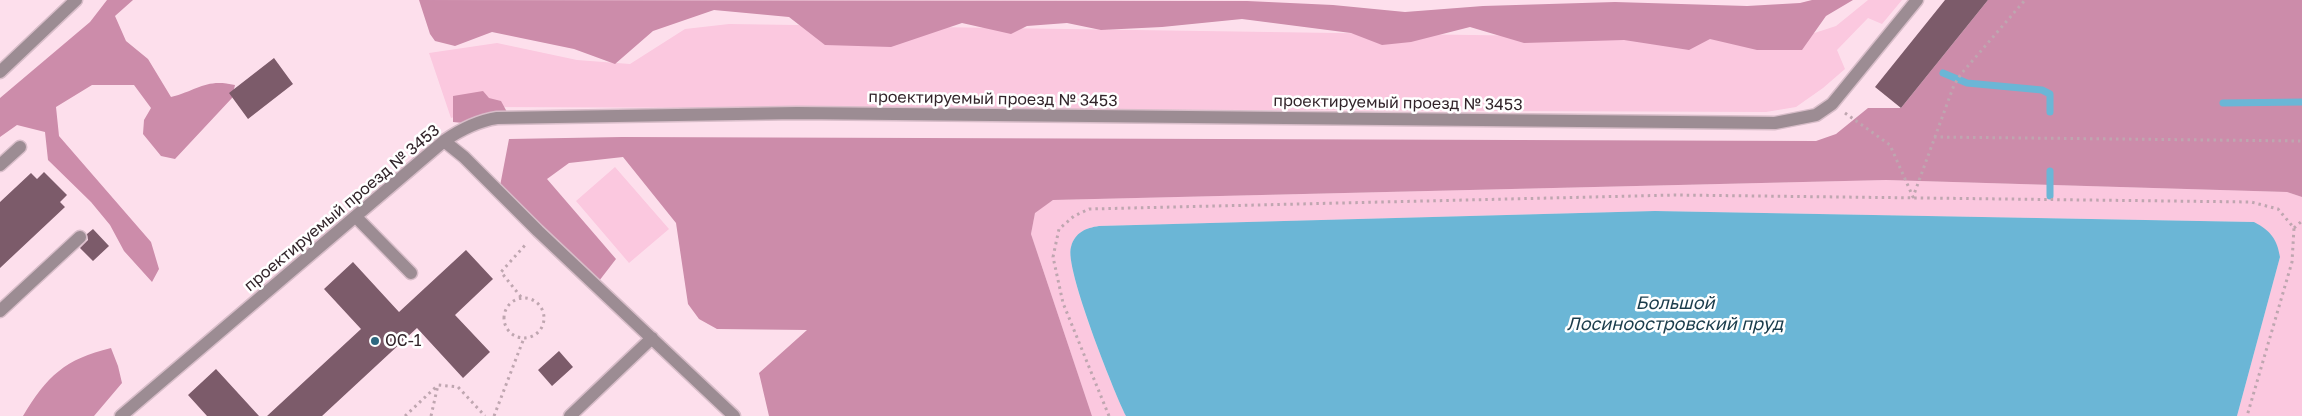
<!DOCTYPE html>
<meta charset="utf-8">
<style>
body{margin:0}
canvas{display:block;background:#fddfec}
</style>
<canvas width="2302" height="416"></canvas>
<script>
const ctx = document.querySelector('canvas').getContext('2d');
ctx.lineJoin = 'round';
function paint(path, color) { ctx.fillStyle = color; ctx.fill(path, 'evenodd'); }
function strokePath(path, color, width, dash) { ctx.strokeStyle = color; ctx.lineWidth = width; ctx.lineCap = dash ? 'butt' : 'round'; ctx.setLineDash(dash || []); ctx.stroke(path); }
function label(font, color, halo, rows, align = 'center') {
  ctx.font = font + ' "Golos Text",sans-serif'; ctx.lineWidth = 5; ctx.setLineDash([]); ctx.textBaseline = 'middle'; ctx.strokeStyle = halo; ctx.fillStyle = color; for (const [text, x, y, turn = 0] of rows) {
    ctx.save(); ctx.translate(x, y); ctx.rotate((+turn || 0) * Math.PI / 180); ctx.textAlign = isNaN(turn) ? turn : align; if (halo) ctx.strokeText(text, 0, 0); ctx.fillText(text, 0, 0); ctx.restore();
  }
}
const green = new Path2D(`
 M1868,0h34l-20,24 -14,-6 -31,32 8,19 -22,19 -27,19 -30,5 -1281,-5 -34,11 -22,-65 68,-10 80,17 53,4 55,-35 44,-5 1013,15 57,-1 37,-12z
 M615,167l54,62 -40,34 -53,-62z
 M1886,180l401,12 15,5v219h-65l43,-159 -26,-35 -599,-11 -556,15c-13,2 -24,6 -28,21 -7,21 43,145 55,169h-34l-61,-182 4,-22 18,-12z`);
const forest = new Path2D(`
 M107,0h26l-18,16 11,25 22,18 23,38c27,-7 35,-19 64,-12l-3,13 -57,61 -14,-3 -18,-22 1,-14 7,-12 -17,-23h-42l-36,22 3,29 92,106 8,27 -7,13 -28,-31 -14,-26 -19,-23 -43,-42 -3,-28 -28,-7 -17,12v-39l90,-76z
 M419,0l828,1 86,4 72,7 78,-6 132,-4 132,4 53,-3 12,-3h41l-27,16 -24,34h-45l-47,-11 -21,11 -65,-10 -100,3 -54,-16 -59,15 -29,3 -31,-12 -109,-14 -80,8 -61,3 -34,-7 -40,3 -16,8 -49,-11 -71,24 -66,-2 -36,-28 -75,-7 -61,21 -38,33 -41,-15 -82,-17 -37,14 -20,-5 -5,-7z
 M1988,0h314v197l-15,-5 -401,-12 -833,20 -18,13 -4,21 61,182h-323l-10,-43 48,-43 -90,-1 -18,-10 -11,-15 -12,-81 -53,-66 -54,6 -22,16 69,80 -17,22 -99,-95 9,-47 113,-2 1194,4 20,-7 32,-26h33z
 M483,91l6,7 12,3 6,11 -44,11 -10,-1v-26z
 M111,348l7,18 4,17 -28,33h-71c24,-40 42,-57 88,-68z`);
const water = new Path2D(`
 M1655,211l599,11c17,9 23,17 26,35l-43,159h-1111c-12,-24 -62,-149 -55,-169 4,-15 15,-19 28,-21z`);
const stream = new Path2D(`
 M1943,73l24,10 75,7 8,4v18
 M2223,103l79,-1
 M2050,171v25`);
const building = new Path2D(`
 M1945,0h43l-87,108 -26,-21z
 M274,58l19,26 -45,35 -19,-26z
 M44,172l23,23 -7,7 5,5 -65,61v-66l31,-29 6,6z
 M93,229l16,17 -16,15 -13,-13 8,-8 -1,-6z
 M466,250l27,29 -38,36 35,37 -27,26 -46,-50 -95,88h-55l94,-87 -37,-40 29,-27 46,50z
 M559,351l14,16 -21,19 -14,-16z
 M216,369l43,47h-52l-19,-21z`);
const path = new Path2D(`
 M1845,113l45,32 23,52 41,-112 7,-11 64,-74
 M1934,137l368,4
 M2294,228l8,-7
 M521,297l-20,-25 26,-29
 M504 318a20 20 0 1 1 40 0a20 20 0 1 1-40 0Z
 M405,416l33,-31
 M431,416l7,-31 20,2 27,29
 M494,416l30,-78
 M1109,416l-46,-113 -10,-46 6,-28 15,-13 15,-7 587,-14 575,7 27,7 16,19 -2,34 -45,154`);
const minor = new Path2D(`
 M0,72l76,-72
 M444,141l20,16 74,74 196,185
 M0,165l20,-18
 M356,217l55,56
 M0,311l80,-74
 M121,416l323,-275c16,-11 33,-20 53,-23l300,-5 978,10 41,-8 16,-11 85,-104
 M570,416l82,-78`);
const markers = [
 [375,341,5,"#2d6880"]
];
const streetNames = [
 ["проектируемый проезд № 3453",993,99,1],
 ["проектируемый проезд № 3453",1398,103,1],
 ["проектируемый проезд № 3453",342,208,-40]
];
const poiNames = [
 ["ОС-1",385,341]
];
const waterNames = [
 ["Большой",1675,303],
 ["Лосиноостровский пруд",1675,324]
];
paint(green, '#fbc8df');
paint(forest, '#cc8caa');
paint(water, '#6bb6d6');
strokePath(stream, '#6bb6d6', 7);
paint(building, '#7c5b6a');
strokePath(minor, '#d8bdc9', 15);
strokePath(path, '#bfa6b0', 3, [2.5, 4]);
strokePath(minor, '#9c8c93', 12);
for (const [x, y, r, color] of markers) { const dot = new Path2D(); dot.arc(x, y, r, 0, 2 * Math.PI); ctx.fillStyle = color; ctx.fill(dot); strokePath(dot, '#fff', 2); }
label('16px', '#32242a', '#fff', streetNames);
label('16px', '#32242a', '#fff', poiNames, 'left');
label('italic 18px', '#1a3c4b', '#fff', waterNames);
</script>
